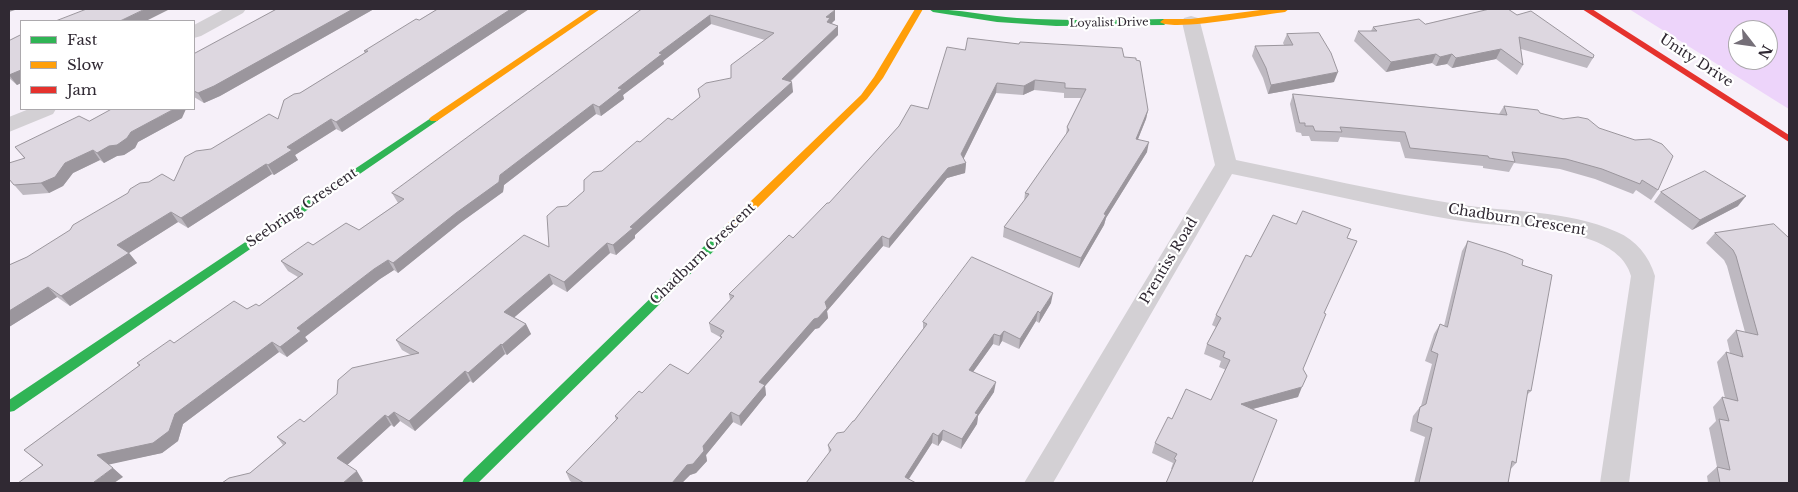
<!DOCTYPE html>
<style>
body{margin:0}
#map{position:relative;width:1798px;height:492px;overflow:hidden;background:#f6f0f9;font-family:"Libre Baskerville",serif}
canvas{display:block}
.frame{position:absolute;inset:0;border:10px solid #302933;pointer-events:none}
.legend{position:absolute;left:20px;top:20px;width:175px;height:90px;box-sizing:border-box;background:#fff;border:1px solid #aca9ad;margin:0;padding:6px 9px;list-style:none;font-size:15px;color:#302933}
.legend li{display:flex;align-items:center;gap:10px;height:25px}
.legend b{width:25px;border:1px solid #aca9ad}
.north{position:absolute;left:1728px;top:20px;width:50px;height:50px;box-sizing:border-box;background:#fff;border:1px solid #aca9ad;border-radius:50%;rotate:120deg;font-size:14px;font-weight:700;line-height:20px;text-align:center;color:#302933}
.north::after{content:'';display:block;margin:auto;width:18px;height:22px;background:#756f78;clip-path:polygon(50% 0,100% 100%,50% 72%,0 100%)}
</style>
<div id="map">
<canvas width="1798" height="492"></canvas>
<div class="frame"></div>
<ul class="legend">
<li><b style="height:6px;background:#30b455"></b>Fast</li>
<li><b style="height:6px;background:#ff9f0a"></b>Slow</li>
<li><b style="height:6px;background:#e5322d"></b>Jam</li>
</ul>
<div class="north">N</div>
</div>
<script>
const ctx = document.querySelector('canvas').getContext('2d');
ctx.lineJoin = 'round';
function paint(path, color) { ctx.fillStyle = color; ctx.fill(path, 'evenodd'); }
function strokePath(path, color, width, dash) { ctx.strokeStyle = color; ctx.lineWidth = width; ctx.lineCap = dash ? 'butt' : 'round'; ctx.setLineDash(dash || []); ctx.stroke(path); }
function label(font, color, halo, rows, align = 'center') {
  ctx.font = font + ' "Libre Baskerville",serif'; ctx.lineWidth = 4.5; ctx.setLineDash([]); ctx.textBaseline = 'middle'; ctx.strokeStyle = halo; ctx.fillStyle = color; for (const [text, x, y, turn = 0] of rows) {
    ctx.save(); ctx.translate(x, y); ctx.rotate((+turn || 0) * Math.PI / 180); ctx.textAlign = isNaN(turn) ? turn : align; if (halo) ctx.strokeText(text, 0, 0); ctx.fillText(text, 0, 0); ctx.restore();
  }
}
const green = new Path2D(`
 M1629,9h160v100l-5,-3zM1738,30h30v30h-30z`);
const street = new Path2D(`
 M224,9h22l-3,4 -42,23 -7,2v-13z
 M1191,16l7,2 2,4 36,138c73,15 146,32 220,44 54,9 110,5 161,28 19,8 32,24 38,44l-26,207h-29l31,-207c-5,-18 -20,-28 -37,-35 -44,-17 -93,-13 -139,-21 -75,-13 -149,-31 -223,-46l-179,309h-29l191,-318 -33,-143 2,-4z
 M29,109h27l-3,5 -44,18v-15z`);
const fast = new Path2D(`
 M929,9c30,0 58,7 88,9 49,3 98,2 147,1l4,3 -4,3 -108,1 -59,-4 -64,-10z
 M434,116l5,3 -2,2 -423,290 -5,1v-12z
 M730,224l4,1 2,3 -2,3 -256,252h-16l2,-4 262,-254z`);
const slow = new Path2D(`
 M591,9h9l-163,112h-6l-2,-2 2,-2z
 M915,9h8l-40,69 -16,21 -133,132h-8l-2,-3 2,-3 135,-130 13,-18z
 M1268,9h21l-4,3c-20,2 -113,20 -125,10l4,-3h27z`);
const jam = new Path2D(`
 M1582,9h10l197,126v7z`);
const wall = new Path2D(`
 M277,9h97l-154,87 -16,7 -10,-6v-43z
 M438,9h91l-187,123 -6,-3 -41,26 3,5 -24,15 -2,-1 -84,54 -10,-6 -49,31 8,10 -67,43 -13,-9 -48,30v-62l18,-8 147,-76 37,-32 67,-30 22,-26 65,-40 -1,-2 55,-31z
 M642,9l193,11 -4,3 7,3v9l-48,47 3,10 -158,143v3l-19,17 -6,-2 -43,39 -14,-8 -39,33 12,7 5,10 -24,21 -2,-1 -32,29 -3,-2 -55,50 -15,-10 -6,6 -3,-2 -44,40 16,16 -113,-8 33,-28 -6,-8 27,-15 107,-67 -9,-5 -6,-10 153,-93 18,-41 17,-15 18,-20 70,-51 28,-23 -2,-8 33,-11 34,-38 -54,-16 -48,37 1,3 -41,31 1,4 -23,17 -5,-2 -92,71 -1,7 -43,31 -62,50 -4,-3 -14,9 -75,58 3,4 -21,16 -8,-5 -96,72 -5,17 -16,12 -54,11 15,13 -81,-12 -18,-15 115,-84 -2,-3 37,-20 73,-34 12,-3 39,-29 -10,-6 -7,-10 32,-16 46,-15 39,-27 -6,-10z
 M1517,15l76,43 -6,10 -66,-19 2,16 -6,10 -21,-16 -44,9 -5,-4 -11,2 -4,-3 -46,9 -32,-31 4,-10h13l2,-4 52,-3z
 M1287,34l47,48 -66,12 -5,-16 -11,-22 3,-10 29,-1 -1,-2z
 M21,35v48l-4,2 -8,-7v-37z
 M965,50l159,7 24,53 -2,9 -8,20 9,13 -41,66 -2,7 -25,43 -76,-31 1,-10 20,-26 1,-8 41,-58 1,-8 14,-29h-17v-5l-30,-3 -11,5 -27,-2 -33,66 3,4 -1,10 -18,5 -58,70 -6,-2 -56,65 1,7 -9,10 -4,1 -50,57 1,9 -25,31 -8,-4 -27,33 1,6 -11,12 -6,2 -8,8h-109l-3,-2 -4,-9 50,-52 -1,-4 27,-23 46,-19 33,-35 -1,-2 -9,-5 -2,-9 21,-23 -1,-6 64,-56 135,-129z
 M1293,94l206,20 5,-8 36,7 118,77 -7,10 -15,-10 -3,4 -38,-15 -35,-10 -46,-6 -5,9 -26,-4v-2l-78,-8 -5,-16 -60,-5 -2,5 -27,-1 -2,-5h-7l-1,-3 -5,-1 -6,-28z
 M182,118l-44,24 -3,6 -11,7 -7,1 -13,7 -4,-3 -27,13 -10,13 -14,7 -26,2 -14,-16 15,-21 -9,-11 74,-26z
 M1661,192l77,14 -46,24 -38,-28z
 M1296,224l51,14 -23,75 -21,56 -5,28 -45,12 -81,60h-1l2,-6 -21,-10 3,-10 17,-24 39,-19 15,-30 -7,-3 2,-6 -17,-7 3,-10 9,-17 -4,-2 4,-10 35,-58z
 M1774,224l15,259h-81l-1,-7 10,-9 -8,-39 7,-7 -3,-14 9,-10 3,1 -8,-36 9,-10 4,1 -3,-13 9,-10 9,2 -18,-66 -3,-6 -18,-17 9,-10z
 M1468,241l54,24 9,126 -4,4 -11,68 -6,7 -2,13h-94l11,-46 -15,-6 3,-15 7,-9 1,-1 11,-42 -7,-3 9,-27 6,-10 4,2 18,-75z
 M1051,303l-12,20 -3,-2 -17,28 -17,-8 -3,5 -6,-2 -20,28 21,20 -16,24 -1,8 -16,25 -19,-9 -4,6 -6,-3 -23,36 -80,-26 -1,-8 16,-13 10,-11 69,-92v-7z`);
const shadedWall = new Path2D(`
 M9,9h9l-9,3z
 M145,9h25l-24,12h-26z
 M353,9h21l-154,87 -16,7 -6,-10z
 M511,9h18l-187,123 -6,-10z
 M835,10v10l-4,4 -4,8 -1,-15z
 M710,15l1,9 -48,37 1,3 -41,31 1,4 -23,17 -2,-9 19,-19 41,-35z
 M838,26v9l-55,53 -1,-9z
 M1501,49l-5,10 -44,9 4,-10z
 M1436,54l-4,9 -46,9 5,-10z
 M1452,54l-5,10 -11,2 4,-9z
 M21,70v13l-4,2 -8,-10z
 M1338,72l-4,10 -66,12 3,-9z
 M1035,80l-1,10 -11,5 1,-9z
 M792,82l1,10 -158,143v3l-19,17 -3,-10 17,-18z
 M997,83l-1,10 -35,71v-10z
 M593,104l3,10 -92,71 -1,7 -43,31 -62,50 -5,-10 107,-88z
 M174,109h12l-4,9 -44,24 -3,6 -11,7 -7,1 -13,7 -7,-10 34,-21z
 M1148,110l-2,9 -12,30 2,-10z
 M331,119l5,10 -41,26 3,5 -24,15 -6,-10 19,-18z
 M1149,142l-2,10 -41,66 -2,7 -25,43 2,-10 23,-44z
 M93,150l7,10 -27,13 -10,13 -14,7 -8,-10 24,-20z
 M966,163l-1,10 -18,5 -58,70v-9l59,-71z
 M266,164l6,10 -84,54 -7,-10z
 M1746,196l-8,10 -46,24 8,-10z
 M171,212l7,10 -49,31 8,10 -67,43 -9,-10 56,-51z
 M882,236l1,10 -56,65 1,7 -9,10 -4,1 -50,57 1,9 -25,31 -2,-10 20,-34 66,-80z
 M607,243l3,10 -43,39 -3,-10z
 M388,260l6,10 -14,9 -75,58 3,4 -21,16 -7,-10 17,-19 77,-59z
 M549,274l4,10 -44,38 -5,-10z
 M48,287l9,10 -48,30v-16z
 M1053,293l-2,10 -12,20 1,-10z
 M1038,311l-2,10 -17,28 1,-10z
 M526,324l5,10 -24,21 -5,-10z
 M1004,331l-2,10 -3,5 1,-10z
 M994,334l-1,10 -25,35 1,-9z
 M272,342l7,10 -96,72 -5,17 -16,12 -55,12 -10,-10 78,-41z
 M501,344l4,10 -32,29 -5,-10z
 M465,371l5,10 -55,50 -6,-10z
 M996,382l-2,10 -16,24 -1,8 -16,25 1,-10 13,-26z
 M1302,387l-4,10 -61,16 4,-9z
 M394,412l6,9 -6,6 -6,-10z
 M731,412l2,10 -27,33 1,6 -11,12 -6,2 -8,8h-10z
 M385,415l6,10 -47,43 -7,-10z
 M943,430l-1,10 -4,6v-10z
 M933,433l-1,10 -26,40 -1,-6z
 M113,468l10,9 -9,6h-18l-2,-1z
 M357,471l6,10 -2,2h-18z`);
const building = new Path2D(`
 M87,9h58l-25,12h-64z
 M277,9h76l-139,77 -16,7 -4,-2v-37z
 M438,9h73l-175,113 -5,-3 -44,28 5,3 -24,15 -2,-1 -85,54 -10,-6 -54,33 12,8 -68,43 -13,-9 -39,24v-46l18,-8 43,-27 3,-5 55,-32 2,-4 10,-6 9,-1 13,-8 12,7 11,-24 11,-6 15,-2 58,-35 9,5 6,-19 10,-6 6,-1 68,-42h-4l52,-32 3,1z
 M642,9h189l4,1 -9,7 4,1 -3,4 11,4 -56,53 10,3 -162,145 3,1 -20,17 -6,-2 -43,39 -15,-8 -45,38 22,12 -24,21 -1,-1 -33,29 -3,-2 -56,50 -15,-9 -6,5 -3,-2 -48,43 20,13 -14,12h-121l7,-5 21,-5 36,-30 -9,-6 23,-18 4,3 33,-28 1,-14 14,-12 67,-15 -23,-13 128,-105 25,12 -2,-31 10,-9 10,-1 17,-15v-11l9,-8 9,-1 35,-30 3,1 28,-24 4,2 28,-23 -2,-8 8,-6 25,-5v-13l43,-32 -64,-18 -51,38 3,1 -44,34 4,1 -23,18 -6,-3 -93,71 -1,7 -43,31 -63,50 -5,-3 -14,9 -77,59 4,3 -21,16 -8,-5 -97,72 -6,17 -16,12 -56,12 16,13 -19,14 2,1h-78l25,-18 -19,-15 116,-85 -3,-2 33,-23 4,3 60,-42 13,8 9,-5 3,2 44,-32 -22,-13 27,-19 5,3 33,-22 13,7 45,-31 -12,-6z
 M1490,9h18l9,6 14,-4 63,44 -1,3 -74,-21 4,28 -22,-16 -45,9 -4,-4 -12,3 -4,-3 -45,8 -33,-31h19l-4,-4 46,-8 6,5z
 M1319,33l12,20 7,19 -67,13 -5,-17 -11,-22 38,-1 -6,-11z
 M21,35v35l-12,5v-34z
 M968,38l51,6 1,-2 102,6 2,9 12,1v2l4,1 8,49 -12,29 13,3 -45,72 2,1 -25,43 -77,-31 25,-33 -4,-1 44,-63 -2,-3 19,-38 -21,-1v-5l-30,-3 -11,6 -27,-3 -36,71 5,9 -18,5 -59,71 -7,-3 -57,66 2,6 -9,10 -4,1 -55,63 6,3 -26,31 -8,-4 -28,34 1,5 -11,13 -6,1 -15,18h-89h1l-18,-11 52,-54 -3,-2 24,-25 3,2 28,-29 18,10 34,-37 -2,-1 4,-5 -15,-8 25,-27 -5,-2 60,-59 4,3 34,-35h2l70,-77 12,-21 17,4 19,-62 18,3z
 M1293,94l214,21 -3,-9 34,4 2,3 23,6 15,-2 10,2 11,9 36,12 15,-1 12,5 11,12 -15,34 -16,-10 -2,4 -38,-15 -36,-10 -54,-7 3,10 -26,-4 -1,-2 -78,-8 -5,-16 -65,-5 2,5 -27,-1 -2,-5h-8v-3h-5z
 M112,109h62l-43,23 -4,6 -10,7 -8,1 -12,7 -4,-3 -28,13 -10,14 -14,6 -27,2 -5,-6v-16l16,-5 -10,-11 64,-31 10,5z
 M1705,171l41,25 -46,24 -39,-28z
 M1303,211l48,18 -4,9 10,3 -33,72 2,1 -23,55 4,7 -5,11 -61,17 36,16 -25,63h-86l10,-23 -2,-1 3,-5 -22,-11 13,-26 4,2 14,-30 25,11 19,-40 -7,-3 2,-5 -18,-8 14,-26 -5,-3 30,-60 5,2 22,-42 23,9z
 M1774,224l15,14v245h-69l-3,-16 13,3 -11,-51 10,2 -7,-24 16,4 -12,-49 17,5 -7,-27 22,5 -22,-79 -3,-6 -18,-17z
 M1468,241l38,12 17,7 -1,5 30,10 -21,116 -3,-1 -12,73 -4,-2 -4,22h-89l13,-55 -15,-6 3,-15 6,-3 12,-50 -7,-3 9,-27 7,3z
 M972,257l81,36 -13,20 -2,-2 -18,28 -16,-8 -4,5 -6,-2 -25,36 27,12 -21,31 3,1 -16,25 -19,-9 -5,6 -5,-3 -28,44 11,6h-110l25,-33 -3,-5 9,-12 7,-1 9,-11h1l73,-97 -4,-2z`);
const farStreetnames = [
 ["Loyalist Drive",1109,23,-1]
];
const streetNames = [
 ["Unity Drive",1696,61,33],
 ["Seebring Crescent",302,208,-34],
 ["Chadburn Crescent",1517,220,9],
 ["Chadburn Crescent",703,254,-44],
 ["Prentiss Road",1169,261,-59]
];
paint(green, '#edd4fa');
paint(street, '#d3d0d4');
paint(fast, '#30b455');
paint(slow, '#ff9f0a');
paint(jam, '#e5322d');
paint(wall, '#beb9c1');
paint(shadedWall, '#9b969d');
paint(building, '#ddd7e0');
strokePath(building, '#9b969d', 1);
label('11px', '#302933', '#fff', farStreetnames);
label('14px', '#302933', '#fff', streetNames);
</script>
